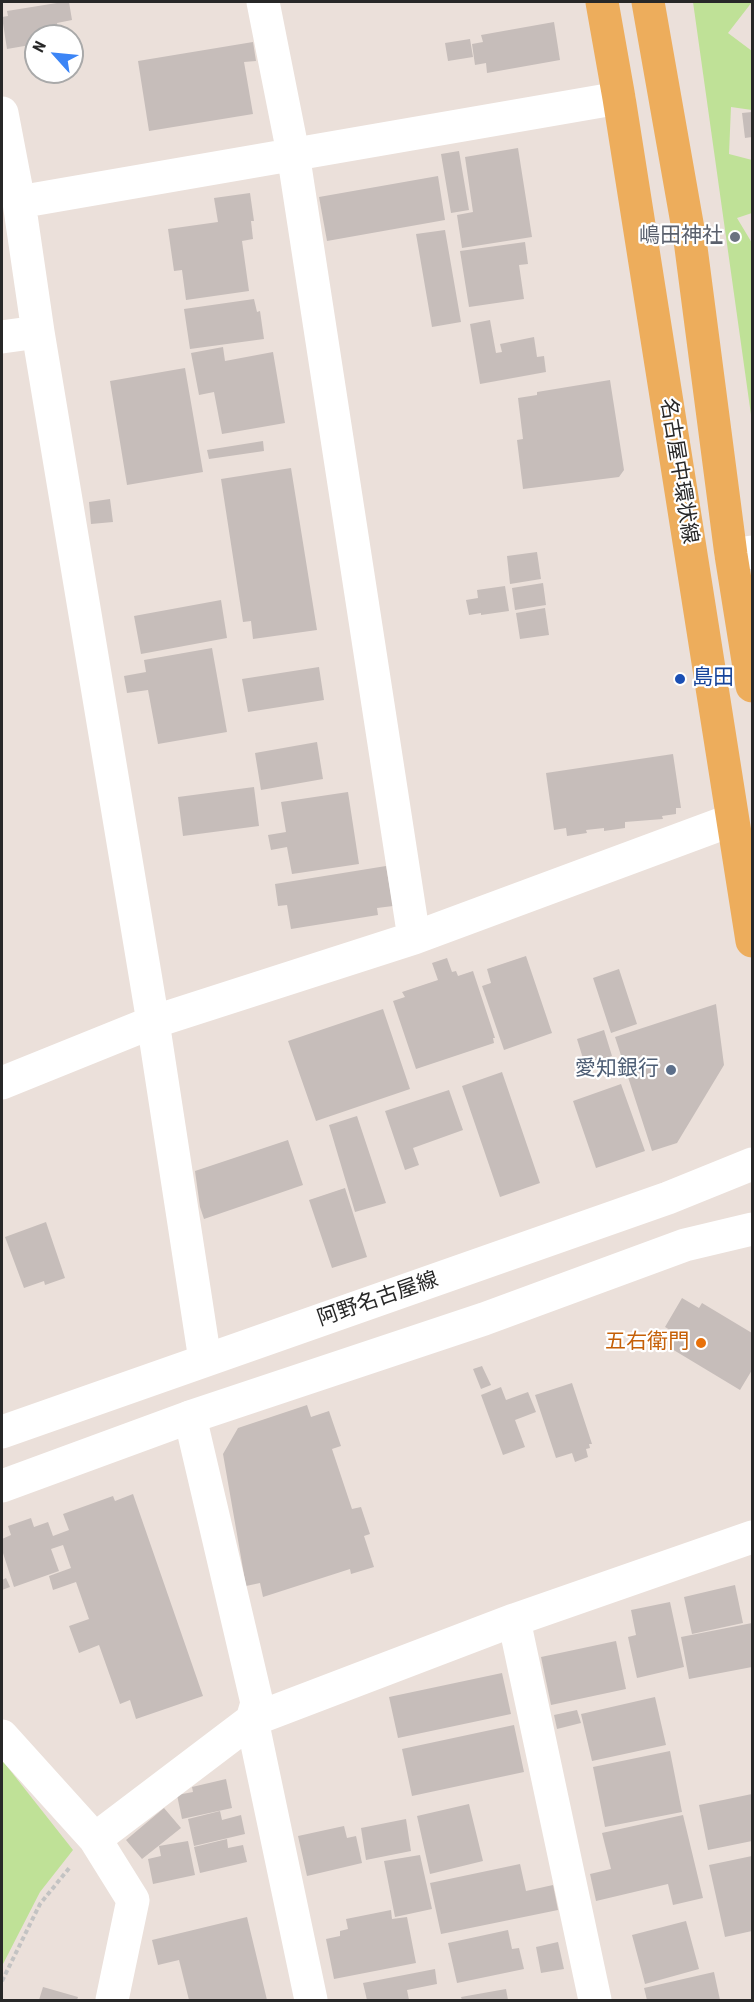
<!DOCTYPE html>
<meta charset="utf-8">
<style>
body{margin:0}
#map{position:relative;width:754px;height:2002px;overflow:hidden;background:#ebe0da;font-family:"Roboto Condensed",sans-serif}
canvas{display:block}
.frame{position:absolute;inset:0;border:3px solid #282828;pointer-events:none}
.north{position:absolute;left:24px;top:24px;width:60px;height:60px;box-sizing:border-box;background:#fff;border:2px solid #a9a9a9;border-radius:50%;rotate:297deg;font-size:16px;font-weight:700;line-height:24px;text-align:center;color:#282828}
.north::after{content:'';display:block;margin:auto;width:21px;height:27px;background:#3c85f6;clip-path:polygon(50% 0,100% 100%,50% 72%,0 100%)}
</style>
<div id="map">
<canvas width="754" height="2002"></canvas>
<div class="frame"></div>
<div class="north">N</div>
</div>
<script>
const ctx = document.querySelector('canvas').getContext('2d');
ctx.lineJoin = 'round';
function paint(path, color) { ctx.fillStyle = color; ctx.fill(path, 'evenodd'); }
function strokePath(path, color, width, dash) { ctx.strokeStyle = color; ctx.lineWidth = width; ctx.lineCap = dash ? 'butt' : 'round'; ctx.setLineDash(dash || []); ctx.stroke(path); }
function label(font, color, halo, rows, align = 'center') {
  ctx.font = font + ' "Roboto Condensed","Noto Sans JP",sans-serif'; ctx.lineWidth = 4.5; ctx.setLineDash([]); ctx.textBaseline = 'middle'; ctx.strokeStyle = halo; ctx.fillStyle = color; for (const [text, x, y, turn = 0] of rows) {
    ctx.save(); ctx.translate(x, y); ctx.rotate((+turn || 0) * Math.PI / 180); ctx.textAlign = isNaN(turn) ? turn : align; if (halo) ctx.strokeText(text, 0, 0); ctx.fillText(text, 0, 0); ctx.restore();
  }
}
const green = new Path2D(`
 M693,2h59l-24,31 24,18v59l-21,-3 -2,47 23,6v53l-15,5 15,25v179z
 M2,1760l71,90 -33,42 -38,74z`);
const building = new Path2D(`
 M63,2h6l3,18 -15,3 2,13h-23v8l-29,5 -5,-32 6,-1 -1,-5z
 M554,22l6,38 -73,13 -1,-10 -11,2 -3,-21 11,-2 -2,-7z
 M470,39l3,18 -25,4 -3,-18z
 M253,42l3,19 -12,1 9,52 -104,17 -11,-70z
 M752,112v25l-7,1 -3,-25z
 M518,148l14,89 -70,11 -5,-33 16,-3 -8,-55z
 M459,151l10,59 -18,3 -10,-59z
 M438,176l7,44 -118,21 -8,-44z
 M250,193l4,28h-3l2,18 -11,2 7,50 -63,9 -4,-30 -8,1 -6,-42 50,-7 -4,-24z
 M445,230l16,92 -29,5 -16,-93z
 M525,242l3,22 -9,1 5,34 -55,8 -9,-56z
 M254,299l3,13 3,-1 4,28 -74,10 -6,-40z
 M490,320l6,33 6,-1 -2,-8 34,-7 3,20 7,-1 2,16 -66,12 -10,-60z
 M223,347l2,14 48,-9 12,71 -63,11 -8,-42 -15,3 -8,-42z
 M185,368l18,104 -76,13 -17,-104z
 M610,380l14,90 -5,7 -96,12 -6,-49 6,-1 -5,-41 19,-3v-3z
 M263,441l1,10 -55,8 -2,-9z
 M291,468l26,162 -64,9 -2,-18 -8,1 -22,-143z
 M110,499l3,23 -22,2 -2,-22z
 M537,552l4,27 -31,5 -3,-28z
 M543,583l3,22 -31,5 -3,-22z
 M505,586l4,25 -28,4v-2l-12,2 -3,-15 12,-2 -1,-8z
 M221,600l6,38 -86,16 -7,-38z
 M545,608l4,27 -29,4 -4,-26z
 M212,648l15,84 -69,12 -10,-54 -21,3 -3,-17 22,-4 -2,-12z
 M319,667l5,33 -76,12 -6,-33z
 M317,742l6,37 -62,11 -6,-37z
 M673,754l8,54h-5v6l-14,2 1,3 -38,3v6l-21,3v-3l-18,2 1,3 -20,3 -1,-8 -12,2 -8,-57z
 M254,787l5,39 -76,10 -5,-39z
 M348,792l11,72 -67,10 -5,-27 -16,3 -3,-15 18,-3 -5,-30z
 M386,866l7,40 -16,2 1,7 -87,14 -4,-24 -9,1 -3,-22z
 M526,956l26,77 -48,17 -22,-64 9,-3 -4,-14z
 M447,958l5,14 4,-1 2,5 15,-5 22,67h-2l1,5 -78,26 -23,-68 12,-4 -3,-5 36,-12 -6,-17z
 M619,969l18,55 -26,9 -18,-55z
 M716,1004l8,61 -47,78 -25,8 -37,-114z
 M383,1009l27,80 -94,32 -28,-80z
 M604,1030l8,26 -27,9 -8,-26z
 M502,1072l38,111 -40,14 -38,-111z
 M621,1084l24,67 -49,17 -23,-67z
 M449,1090l14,40 -50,18 6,17 -14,5 -20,-59z
 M357,1116l29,87 -31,9 -26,-87z
 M288,1140l15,45 -99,34 -4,-12 -5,-36z
 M345,1188l22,69 -35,11 -23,-68z
 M46,1222l19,56 -20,7 -1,-4 -20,7 -19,-51z
 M682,1298l17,10 3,-5 50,30v37l-12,20 -78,-47 8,-13 -5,-3z
 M482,1366l9,19 -10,4 -8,-20z
 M572,1383l20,61h-3l1,4 -4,1 2,8 -13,5 -3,-9 -16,5 -21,-63z
 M501,1387l5,13 22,-8 8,20 -21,8 10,27 -22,8 -22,-60z
 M307,1405l4,12 18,-6 12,35 -9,3 20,60 9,-2 9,27 -6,2 10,31 -23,7 -1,-5 -87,28 -3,-14 -14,3 -23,-132 15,-26z
 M133,1494l70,202 -67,23 -6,-19 -10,4 -21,-59 -20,8 -10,-27 20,-7 -13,-37 -23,8 -4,-14 22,-8 -8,-23 -12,4 8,22 -45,16 -12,-37v-11l9,-4 -3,-9 23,-8 3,9 14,-5 5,14 16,-6 -6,-16 50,-18 2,5z
 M6,1578l4,9 -8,3v-10z
 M735,1585l8,38 -51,11 -8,-37z
 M670,1602l14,65 -47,11 -9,-41 8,-2 -5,-25z
 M752,1623v44l-63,12 -8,-42z
 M616,1641l10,48 -75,16 -10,-48z
 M502,1673l9,41 -113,24 -9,-41z
 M655,1697l11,48 -74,16 -11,-47z
 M577,1710l4,13 -24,6 -3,-14z
 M514,1725l10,47 -112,24 -10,-47z
 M670,1751l12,61 -77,15 -12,-60z
 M226,1779l6,29 -50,11 -5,-24 16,-3 -1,-5z
 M752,1794v47l-44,9 -9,-45z
 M469,1804l14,57 -53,13 -13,-58z
 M164,1808l17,20 -39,31 -16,-19z
 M220,1811l2,9 19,-5 4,19 -51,12 -6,-27z
 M683,1815l20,83 -30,7 -5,-21 -72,17 -6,-27 21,-5 -9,-36z
 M406,1819l5,32 -45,9 -5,-32z
 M344,1826l3,12 9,-2 6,27 -55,13 -9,-40z
 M227,1839l1,9 15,-3 4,17 -47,11 -6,-26z
 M188,1841l7,34 -42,9 -5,-25 13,-3 -2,-10z
 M420,1855l12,54 -37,8 -11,-56z
 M752,1856v75l-27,6 -16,-72z
 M520,1864l6,27 27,-6 5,25 -117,24 -11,-51z
 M391,1910l1,9 15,-2 9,46 -82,16 -8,-40 14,-3v-5l8,-2 -2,-10z
 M247,1917l20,83h-78l-10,-40 -21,5 -6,-25z
 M686,1921l13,48 -54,15 -13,-49z
 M508,1930l4,19 7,-1 5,21 -67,14 -9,-40z
 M558,1942l6,27 -23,4 -5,-26z
 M435,1969l2,15 -30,6 2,10h-42l-4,-17z
 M714,1972l6,28h-73l-3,-12z
 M43,1987l35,10 -1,3h-38z
 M506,1989l2,11h-46l-1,-3z`);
const path = new Path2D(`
 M2,1981l38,-77 30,-37`);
const minor = new Path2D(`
 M263,2l30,151 121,785
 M2,113l17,89 19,130 115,690 52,338
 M19,202l600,-104
 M2,337l36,-5
 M731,555l21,-3
 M2,1083l151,-61 261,-84 318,-118
 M190,1417l67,286 -5,17 59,280
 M514,1620l81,380
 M2,1736l93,103
 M112,2000l21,-100 -38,-61 157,-119 262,-100 238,-83`);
const secondary = new Path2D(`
 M2,1432l666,-234 84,-34
 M2,1486l188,-69 294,-98 201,-74 67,-16`);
const primary = new Path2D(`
 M602,2l17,96 133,843
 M648,2l42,238 41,315 21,131`);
const markers = [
 [735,237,6,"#6b7280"],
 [680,679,6,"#1a4fb4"],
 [671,1070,6,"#5c6f8a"],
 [701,1343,6,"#e8710a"]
];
const worshipNames = [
 ["嶋田神社",723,237]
];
const streetNames = [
 ["名古屋中環状線",678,471,81],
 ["阿野名古屋線",378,1300,-19]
];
const transitNames = [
 ["島田",692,679]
];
const serviceNames = [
 ["愛知銀行",659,1070]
];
const foodNames = [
 ["五右衛門",689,1343]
];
paint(green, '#bfe197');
paint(building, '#c6bdba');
strokePath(path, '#c3c3c3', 4, [4.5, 3]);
strokePath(minor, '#fff', 33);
strokePath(secondary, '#fff', 33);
strokePath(primary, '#edad5c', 33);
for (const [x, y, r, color] of markers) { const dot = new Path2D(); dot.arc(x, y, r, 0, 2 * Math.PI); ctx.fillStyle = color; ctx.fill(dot); strokePath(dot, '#fff', 2); }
label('21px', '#5b616d', '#fff', worshipNames, 'right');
label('21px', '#282828', '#fff', streetNames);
label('21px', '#164399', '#fff', transitNames, 'left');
label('21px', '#4e5e75', '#fff', serviceNames, 'right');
label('21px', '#c56008', '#fff', foodNames, 'right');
</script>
